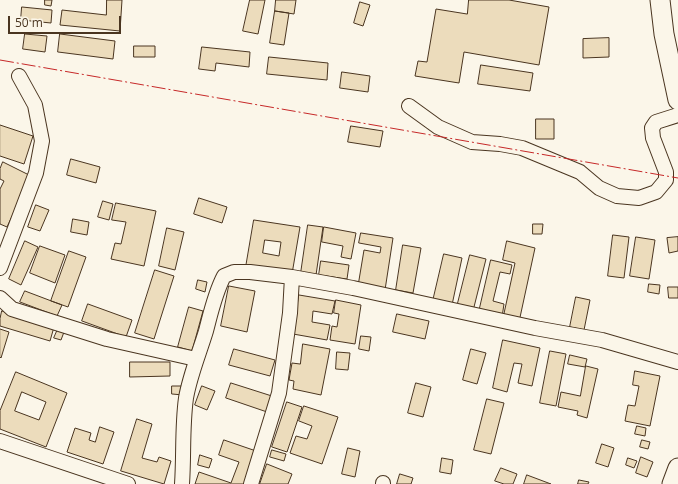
<!DOCTYPE html>
<style>
body{margin:0}
#map{position:relative;width:678px;height:484px;overflow:hidden;background:#fbf6e9;font-family:"Open Sans",sans-serif}
canvas{display:block}
.scale{position:absolute;left:8px;top:16px;width:113px;height:18px;box-sizing:border-box;border:2px solid #4a3520;border-top:0;padding-left:5px;font-size:12px;line-height:14px;white-space:nowrap;color:#4a3520;-webkit-text-stroke:3px #fbf6e9;paint-order:stroke}
</style>
<div id="map">
<canvas width="678" height="484"></canvas>
<div class="scale">50 m</div>
</div>
<script>
const ctx = document.querySelector('canvas').getContext('2d');
ctx.lineJoin = 'round';
function paint(path, color) { ctx.fillStyle = color; ctx.fill(path, 'evenodd'); }
function strokePath(path, color, width, dash) { ctx.strokeStyle = color; ctx.lineWidth = width; ctx.lineCap = dash ? 'butt' : 'round'; ctx.setLineDash(dash || []); ctx.stroke(path); }
const building = new Path2D(`
 M45,0h7l-1,6 -6,-1z
 M107,0h15l-2,31 -60,-6 2,-15 44,5z
 M250,0h15l-7,34 -15,-3z
 M276,0h20l-2,14 -19,-3z
 M469,0h40l40,7 -10,58 -75,-13 -5,31 -44,-7 3,-15 9,1 9,-53 31,5z
 M360,2l10,3 -7,21 -9,-3z
 M22,7l30,3 -1,13 -30,-3z
 M275,11l14,2 -5,32 -14,-2z
 M25,34l22,2 -2,16 -22,-3z
 M60,34l55,7 -2,18 -55,-7z
 M609,38v19l-26,1v-19z
 M134,46h21v11h-21z
 M202,47l48,5 -1,15 -33,-4 -1,8 -16,-2z
 M269,57l59,6 -1,17 -60,-6z
 M481,65l52,8 -3,18 -52,-7z
 M342,72l28,4 -2,16 -28,-4z
 M536,119h18v20h-18z
 M0,125l33,11 -9,28 -24,-8z
 M351,126l32,5 -3,16 -32,-5z
 M71,159l29,8 -4,16 -29,-8z
 M3,162l28,14 -24,51 -7,-3v-35l4,-8 -4,-2v-10z
 M199,198l28,9 -5,16 -28,-9z
 M103,201l10,3 -4,16 -11,-3z
 M116,203l40,8 -12,55 -33,-7 4,-16 6,1 5,-22 -14,-2z
 M36,205l13,5 -9,21 -12,-4z
 M73,219l16,3 -2,13 -16,-3z
 M254,220l46,7 -8,47 -46,-7zM265,240l16,2 -2,14 -16,-3z
 M533,224h10l-1,10h-9z
 M308,225l15,2 -7,48 -15,-2z
 M324,227l32,6 -5,26 -10,-2 2,-11 -21,-4z
 M167,228l17,4 -9,38 -16,-4z
 M361,233l32,5 -8,52 -27,-4 6,-36 16,3 1,-6 -22,-4z
 M613,235l16,2 -5,41 -16,-2z
 M636,237l19,3 -6,39 -19,-3z
 M678,237v14l-9,2 -2,-15z
 M25,241l13,6 -17,38 -12,-6z
 M507,241l28,7 -16,74 -16,-4 12,-55 -12,-3z
 M403,245l18,3 -8,45 -17,-3z
 M40,246l25,9 -10,28 -25,-10z
 M69,251l17,6 -18,50 -17,-6z
 M444,254l18,4 -10,47 -19,-4z
 M470,255l16,4 -13,52 -16,-4z
 M491,260l21,5 -2,9 -10,-2 -7,29 11,3 -2,13 -23,-5z
 M321,261l28,4 -2,14 -28,-4z
 M155,270l19,6 -20,63 -19,-6z
 M198,280l9,2 -2,10 -9,-3z
 M649,284l11,1 -1,9 -11,-2z
 M229,286l26,5 -8,41 -26,-6z
 M668,287h10v11h-9z
 M25,291l37,14 -5,11 -37,-14z
 M299,295l36,6 -3,13 -19,-3 -1,11 18,3 -3,15 -34,-6z
 M576,297l14,3 -6,30 -14,-3z
 M336,300l25,5 -6,39 -25,-4 2,-14 5,1 2,-13 -5,-1z
 M88,304l44,16 -6,17 -44,-16z
 M189,307l14,4 -11,40 -14,-4z
 M2,311l52,16 -4,14 -50,-15v-7z
 M397,314l32,7 -4,18 -32,-7z
 M0,329l9,3 -8,26 -1,-1z
 M58,329l6,3 -3,8 -7,-2z
 M361,336l10,1 -2,14 -10,-2z
 M503,340l37,8 -8,38 -14,-3 4,-19 -8,-1 -7,29 -14,-4z
 M303,344l27,5 -9,46 -28,-6 1,-8 -5,-1 3,-17 8,1z
 M234,349l41,11 -5,16 -41,-11z
 M471,349l15,4 -9,31 -14,-4z
 M550,351l16,3 -10,52 -16,-3z
 M337,352l13,1 -2,17 -12,-1z
 M570,355l17,4 -2,8 -17,-3z
 M130,362h40v14l-40,1z
 M586,366l12,3 -11,49 -10,-3 1,-4 -20,-4 3,-15 19,4z
 M635,371l25,5 -10,50 -25,-5 3,-16 7,1 4,-20 -6,-1z
 M16,372l51,21 -21,54 -46,-18v-18zM22,392l24,10 -7,18 -24,-9z
 M231,383l44,14 -5,16 -44,-15z
 M416,383l15,4 -8,30 -15,-4z
 M172,386h11v9l-11,-1z
 M202,386l13,5 -8,19 -12,-5z
 M487,399l17,4 -13,51 -17,-4z
 M287,402l15,5 -15,45 -15,-5z
 M304,406l34,11 -16,47 -32,-11 6,-17 11,3 5,-13 -13,-5z
 M137,419l15,5 -10,34 15,4 2,-5 12,4 -7,23 -43,-13z
 M637,426l9,2 -1,8 -10,-2z
 M100,427l14,5 -11,32 -36,-12 8,-24 16,5 -2,7 6,2z
 M224,440l35,12 -11,32h-53l4,-12 32,11 8,-21 -20,-7z
 M642,440l8,2 -2,7 -8,-2z
 M602,444l12,4 -6,19 -12,-4z
 M348,448l12,3 -5,26 -13,-3z
 M272,450l14,4 -2,7 -14,-4z
 M200,455l12,4 -3,9 -11,-3z
 M641,457l12,5 -6,15 -11,-4z
 M442,458l11,2 -2,14 -11,-2z
 M628,458l9,3 -3,7 -8,-3z
 M267,464l25,10 -4,10h-28z
 M501,468l16,6 -4,10h-9l-9,-3z
 M400,474l13,4 -2,6h-14z
 M527,475l24,9h-27z
 M579,480l10,2 -1,2h-10z`);
const street = new Path2D(`
 M409,106l29,21 34,15 28,2 22,4 58,24 19,16 18,8 22,2 17,-6 10,-12v-8l-13,-34 -1,-10 4,-6 22,-7
 M0,268l36,-95 6,-32 -7,-36 -16,-29
 M0,298l12,11 95,30 89,20
 M0,441l128,43
 M182,484c2,-28 0,-57 4,-86 4,-23 13,-44 20,-67 5,-19 9,-38 18,-55l10,-4h16l42,5 61,11 182,40 67,12 76,22
 M251,484l28,-91 11,-80 2,-36
 M383,484v-1`);
const secondary = new Path2D(`
 M660,0l4,34 14,66
 M672,484l6,-16`);
const power = new Path2D(`
 M0,60l678,118`);
paint(building, '#ecdcbc');
strokePath(building, '#4a3520', 1);
strokePath(street, '#4a3520', 16);
strokePath(secondary, '#4a3520', 21);
strokePath(street, '#fbf6e9', 14);
strokePath(secondary, '#fbf6e9', 19);
strokePath(power, '#c62828', 1, [14, 3, 2, 3]);
</script>
